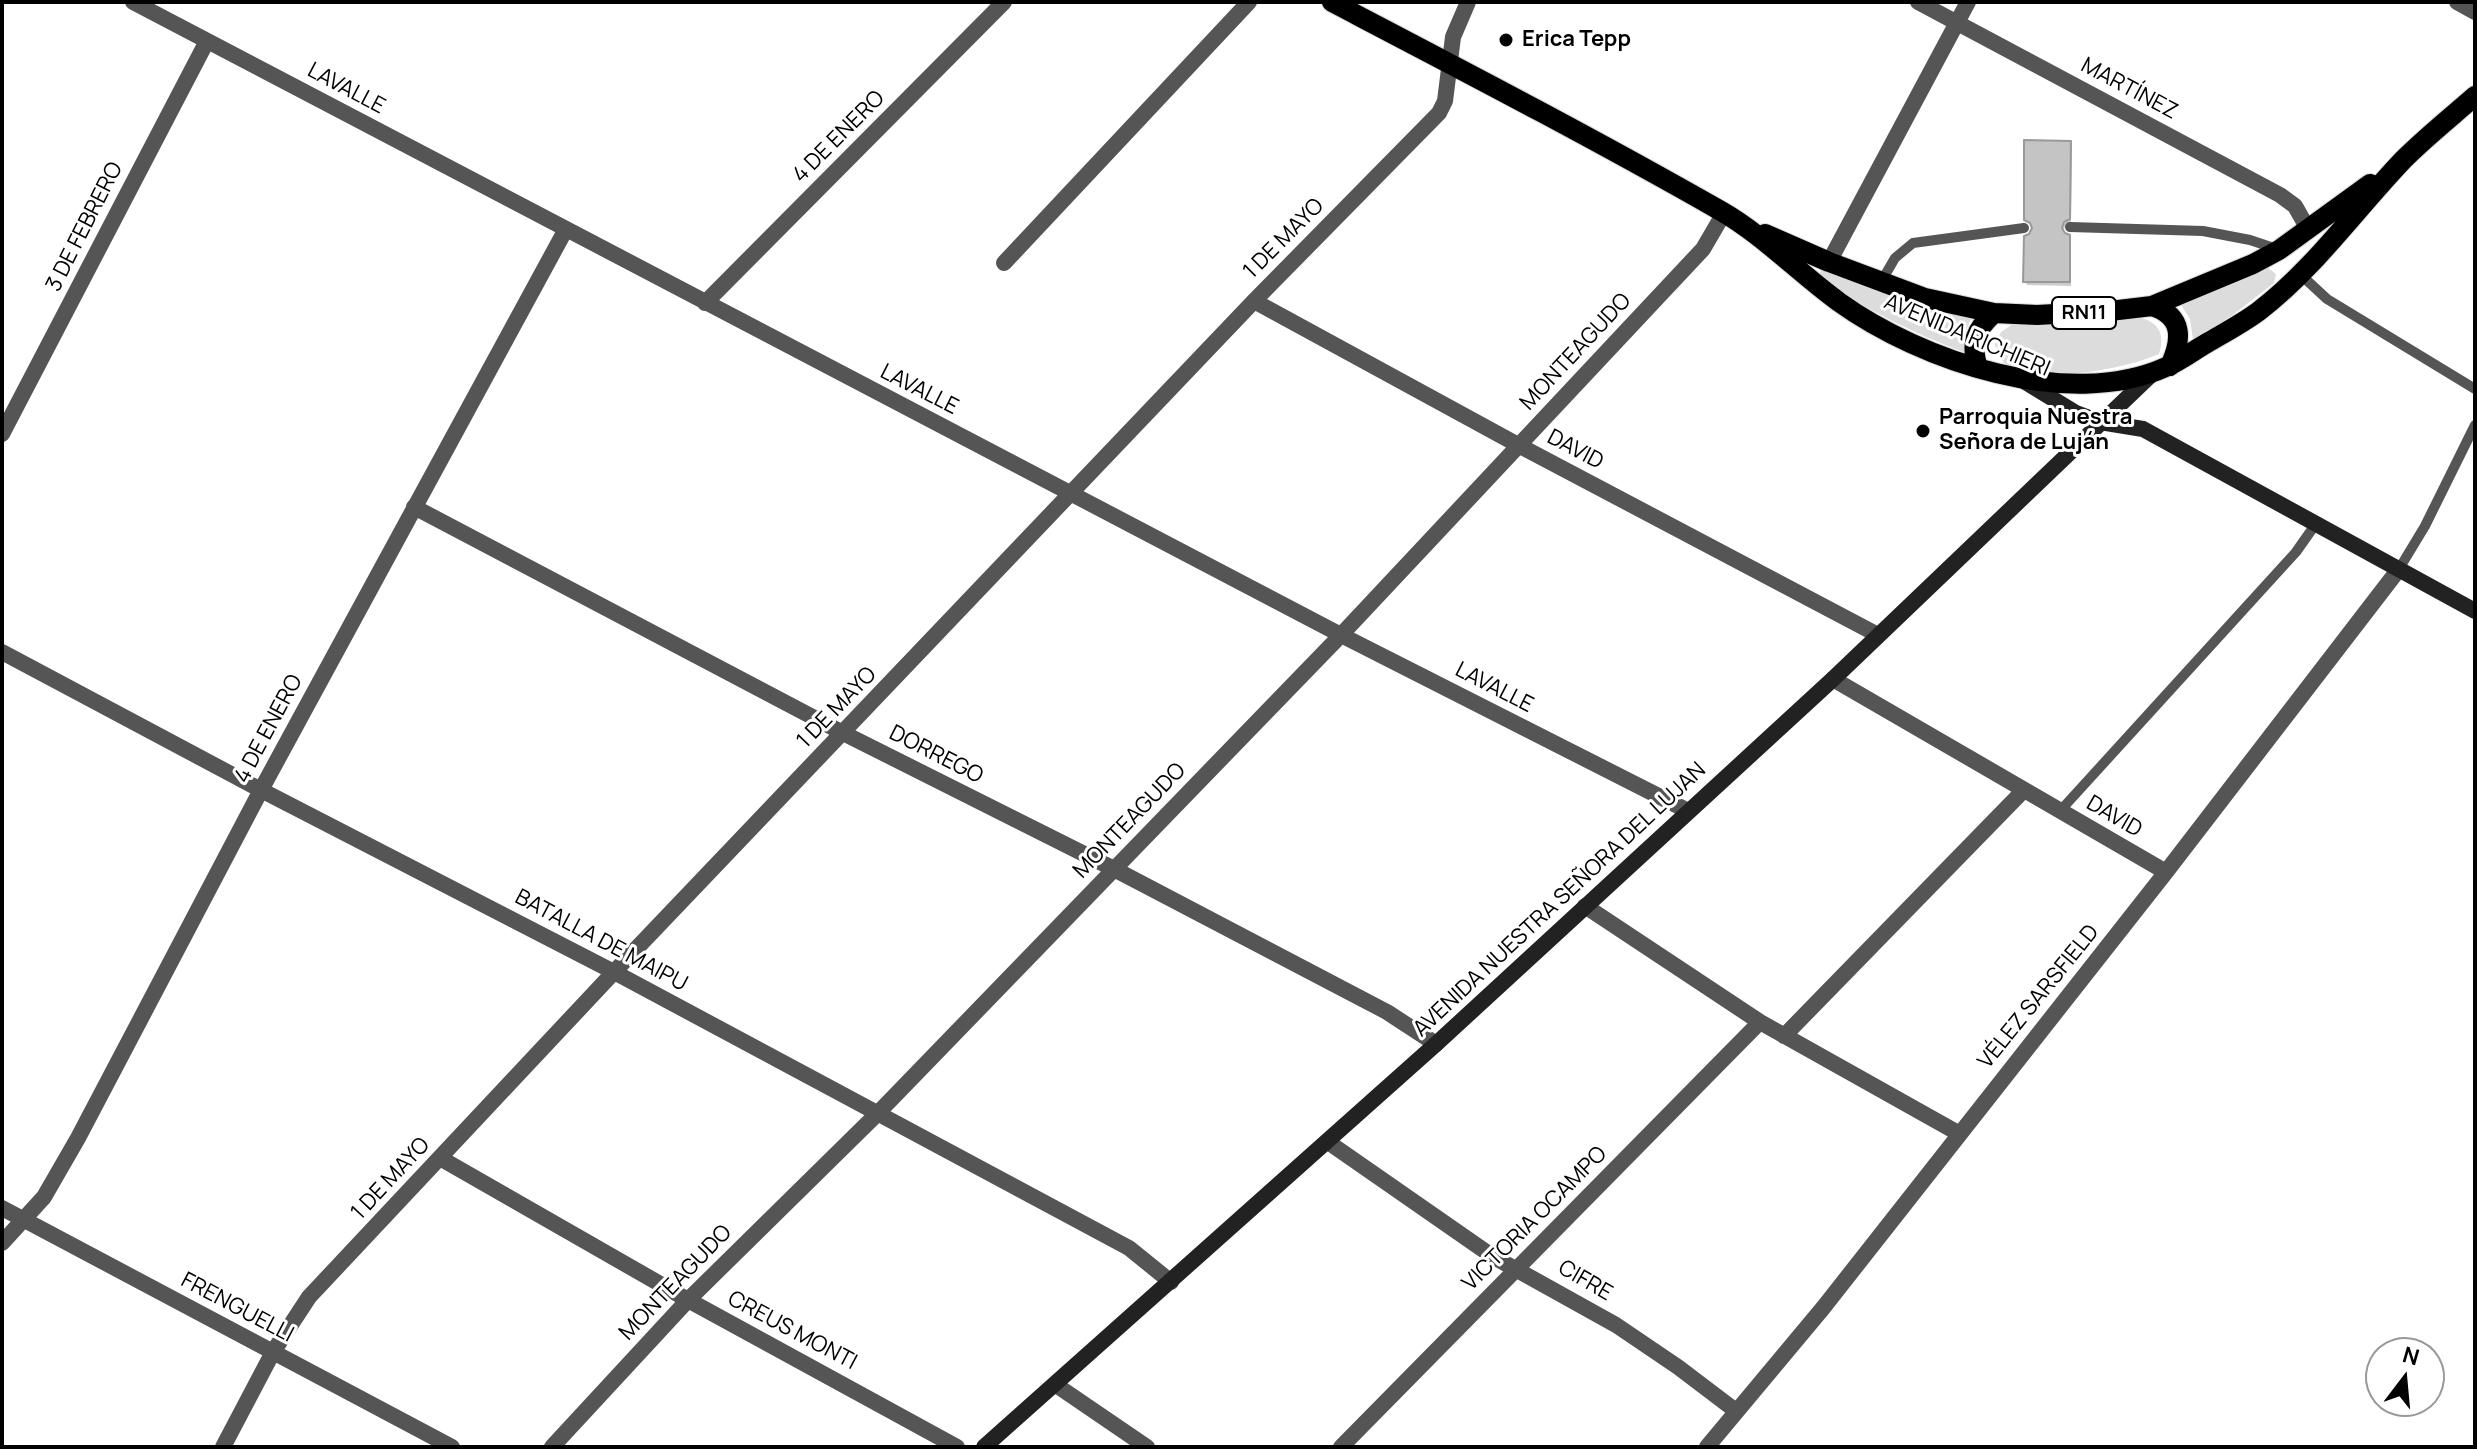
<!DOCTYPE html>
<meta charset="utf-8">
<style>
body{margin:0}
#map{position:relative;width:2477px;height:1449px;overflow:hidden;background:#fff;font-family:Manrope,sans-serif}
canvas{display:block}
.frame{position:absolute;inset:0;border:4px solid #000;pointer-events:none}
.north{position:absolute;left:2365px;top:1337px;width:80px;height:80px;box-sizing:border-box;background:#fff;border:2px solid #999;border-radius:50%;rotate:16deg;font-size:22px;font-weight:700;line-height:32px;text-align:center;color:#000}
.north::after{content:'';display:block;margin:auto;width:28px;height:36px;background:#000;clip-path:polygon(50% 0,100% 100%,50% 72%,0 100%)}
</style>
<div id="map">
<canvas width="2477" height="1449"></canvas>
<div class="frame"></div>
<div class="north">N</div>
</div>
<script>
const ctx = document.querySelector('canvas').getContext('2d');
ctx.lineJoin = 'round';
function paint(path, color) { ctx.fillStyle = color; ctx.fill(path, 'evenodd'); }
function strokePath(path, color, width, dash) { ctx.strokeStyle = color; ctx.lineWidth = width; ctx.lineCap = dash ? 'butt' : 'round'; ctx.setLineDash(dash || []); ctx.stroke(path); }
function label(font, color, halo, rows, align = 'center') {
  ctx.font = font + ' Manrope,sans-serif'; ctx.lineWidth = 6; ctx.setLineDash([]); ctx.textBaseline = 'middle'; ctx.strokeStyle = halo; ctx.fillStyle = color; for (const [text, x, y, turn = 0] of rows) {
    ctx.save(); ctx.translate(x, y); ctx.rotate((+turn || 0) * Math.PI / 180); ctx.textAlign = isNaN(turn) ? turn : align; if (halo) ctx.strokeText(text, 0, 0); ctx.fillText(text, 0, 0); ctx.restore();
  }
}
const green = new Path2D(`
 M2268,268l8,6 -2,9 -44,34 -37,23 -3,-21 -9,-14z
 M1822,270l82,31 67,18 -5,11 -2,22c-54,-20 -93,-41 -142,-72l-4,-5z
 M2131,316c24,3 36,14 28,38 -34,15 -119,31 -152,11 -8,-5 -10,-13 -12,-21l6,-12 12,-8z`);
const shadow = new Path2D(`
 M2070,143l2,3 -1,77 -6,3 -2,7 8,8v45l-44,-1 -2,-4 8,-55 -7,-6z`);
const building = new Path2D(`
 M2024,140l47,1 -1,78 -6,3 -2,6 3,5 5,2v47h-47l1,-46 5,-2 3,-6 -2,-5 -6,-3z`);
const lane = new Path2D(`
 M2070,227l133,4 47,9 27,9
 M2300,274l27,25 148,90
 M1881,282l14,-24 18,-15 111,-15
 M2399,569l26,-43 50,-101
 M2060,811l236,-259 19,-27`);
const street = new Path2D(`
 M133,2l1208,633 347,176
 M1918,2l362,193 15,11 13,23
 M2457,2l18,10
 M1829,262l139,-260
 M1004,263l245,-261
 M1254,301l266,145 358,189
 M705,303l299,-301
 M2,434l205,-393
 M414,507l429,226 271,136 273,143 49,32
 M2,652l259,138 353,182 515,276 42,34
 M1833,679l333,193
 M1585,906l175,116 198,111
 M1784,1036l240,-246
 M1328,1142l164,114 124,69 62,42 58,44
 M440,1158l248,142 269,147
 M2,1208l450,239
 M2,1243l42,-46 34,-59 183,-348 305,-561
 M1056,1385l91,62
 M223,1447l50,-95 36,-55 305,-325 640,-671 185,-188 6,-12 8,-64 15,-35
 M552,1447l136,-147 189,-186 464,-479 362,-386 21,-36
 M1341,1447l419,-425
 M1707,1447l116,-139 343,-436 233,-303`);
const secondary = new Path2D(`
 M2022,380l54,33 24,9 43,7 332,182
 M984,1447l452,-403 397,-365 319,-305`);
const primary = new Path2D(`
 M1332,2c130,68 261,136 389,209 42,24 78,62 118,91 82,59 229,109 327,65 14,-6 27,-16 41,-24 17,-10 36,-20 52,-32 55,-42 97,-102 145,-152 22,-22 47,-42 71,-63
 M1765,234l64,28 96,36 69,15 43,2 73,-4 42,-5 101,-42 26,-14 91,-66
 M2152,306c32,10 30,34 18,60
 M1978,368c-8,-25 -3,-38 16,-55`);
const markers = [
 [1506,40,8,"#000"],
 [1923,431,8,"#000"]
];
const shields = [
 [2084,313,64]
];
const shieldNames = [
 ["RN11",2084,313]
];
const poiNames = [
 ["Erica Tepp",1522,40],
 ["Parroquia Nuestra",1939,418],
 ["Señora de Luján",1939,443]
];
const streetNames = [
 ["LAVALLE",346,89,28],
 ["MARTÍNEZ",2129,89,28],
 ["4 DE ENERO",839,137,-45],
 ["3 DE FEBRERO",85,227,-63],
 ["1 DE MAYO",1284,239,-45],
 ["AVENIDA RICHIERI",1967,336,23],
 ["MONTEAGUDO",1576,352,-47],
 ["LAVALLE",919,390,27],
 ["DAVID",1575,450,28],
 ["LAVALLE",1494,688,27],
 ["1 DE MAYO",837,708,-46],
 ["4 DE ENERO",269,729,-62],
 ["DORREGO",936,755,27],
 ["DAVID",2114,817,30],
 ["MONTEAGUDO",1130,821,-46],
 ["AVENIDA NUESTRA SEÑORA DEL LUJAN",1560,900,-43],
 ["BATALLA DE MAIPU",601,941,28],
 ["VÉLEZ SARSFIELD",2039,997,-51],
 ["1 DE MAYO",391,1179,-47],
 ["VICTORIA OCAMPO",1535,1219,-45],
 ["CIFRE",1585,1281,30],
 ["MONTEAGUDO",676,1283,-46],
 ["FRENGUELLI",237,1308,28],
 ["CREUS MONTI",792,1331,28]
];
paint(green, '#dcdcdc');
paint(shadow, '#0003');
paint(building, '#c4c4c4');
strokePath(building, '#999', 2);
strokePath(primary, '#dbdbdb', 22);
strokePath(lane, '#555', 10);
strokePath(street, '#555', 16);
strokePath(secondary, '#222', 16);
strokePath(primary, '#000', 20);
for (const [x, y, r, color] of markers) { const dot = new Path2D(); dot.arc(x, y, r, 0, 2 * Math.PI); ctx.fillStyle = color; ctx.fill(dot); strokePath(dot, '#fff', 3); }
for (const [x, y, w] of shields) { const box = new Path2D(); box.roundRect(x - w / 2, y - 16, w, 32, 6); ctx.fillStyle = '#fff'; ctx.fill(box); strokePath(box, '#000', 2); }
label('bold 20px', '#000', null, shieldNames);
label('bold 22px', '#000', '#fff', poiNames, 'left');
label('22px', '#000', '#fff', streetNames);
</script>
